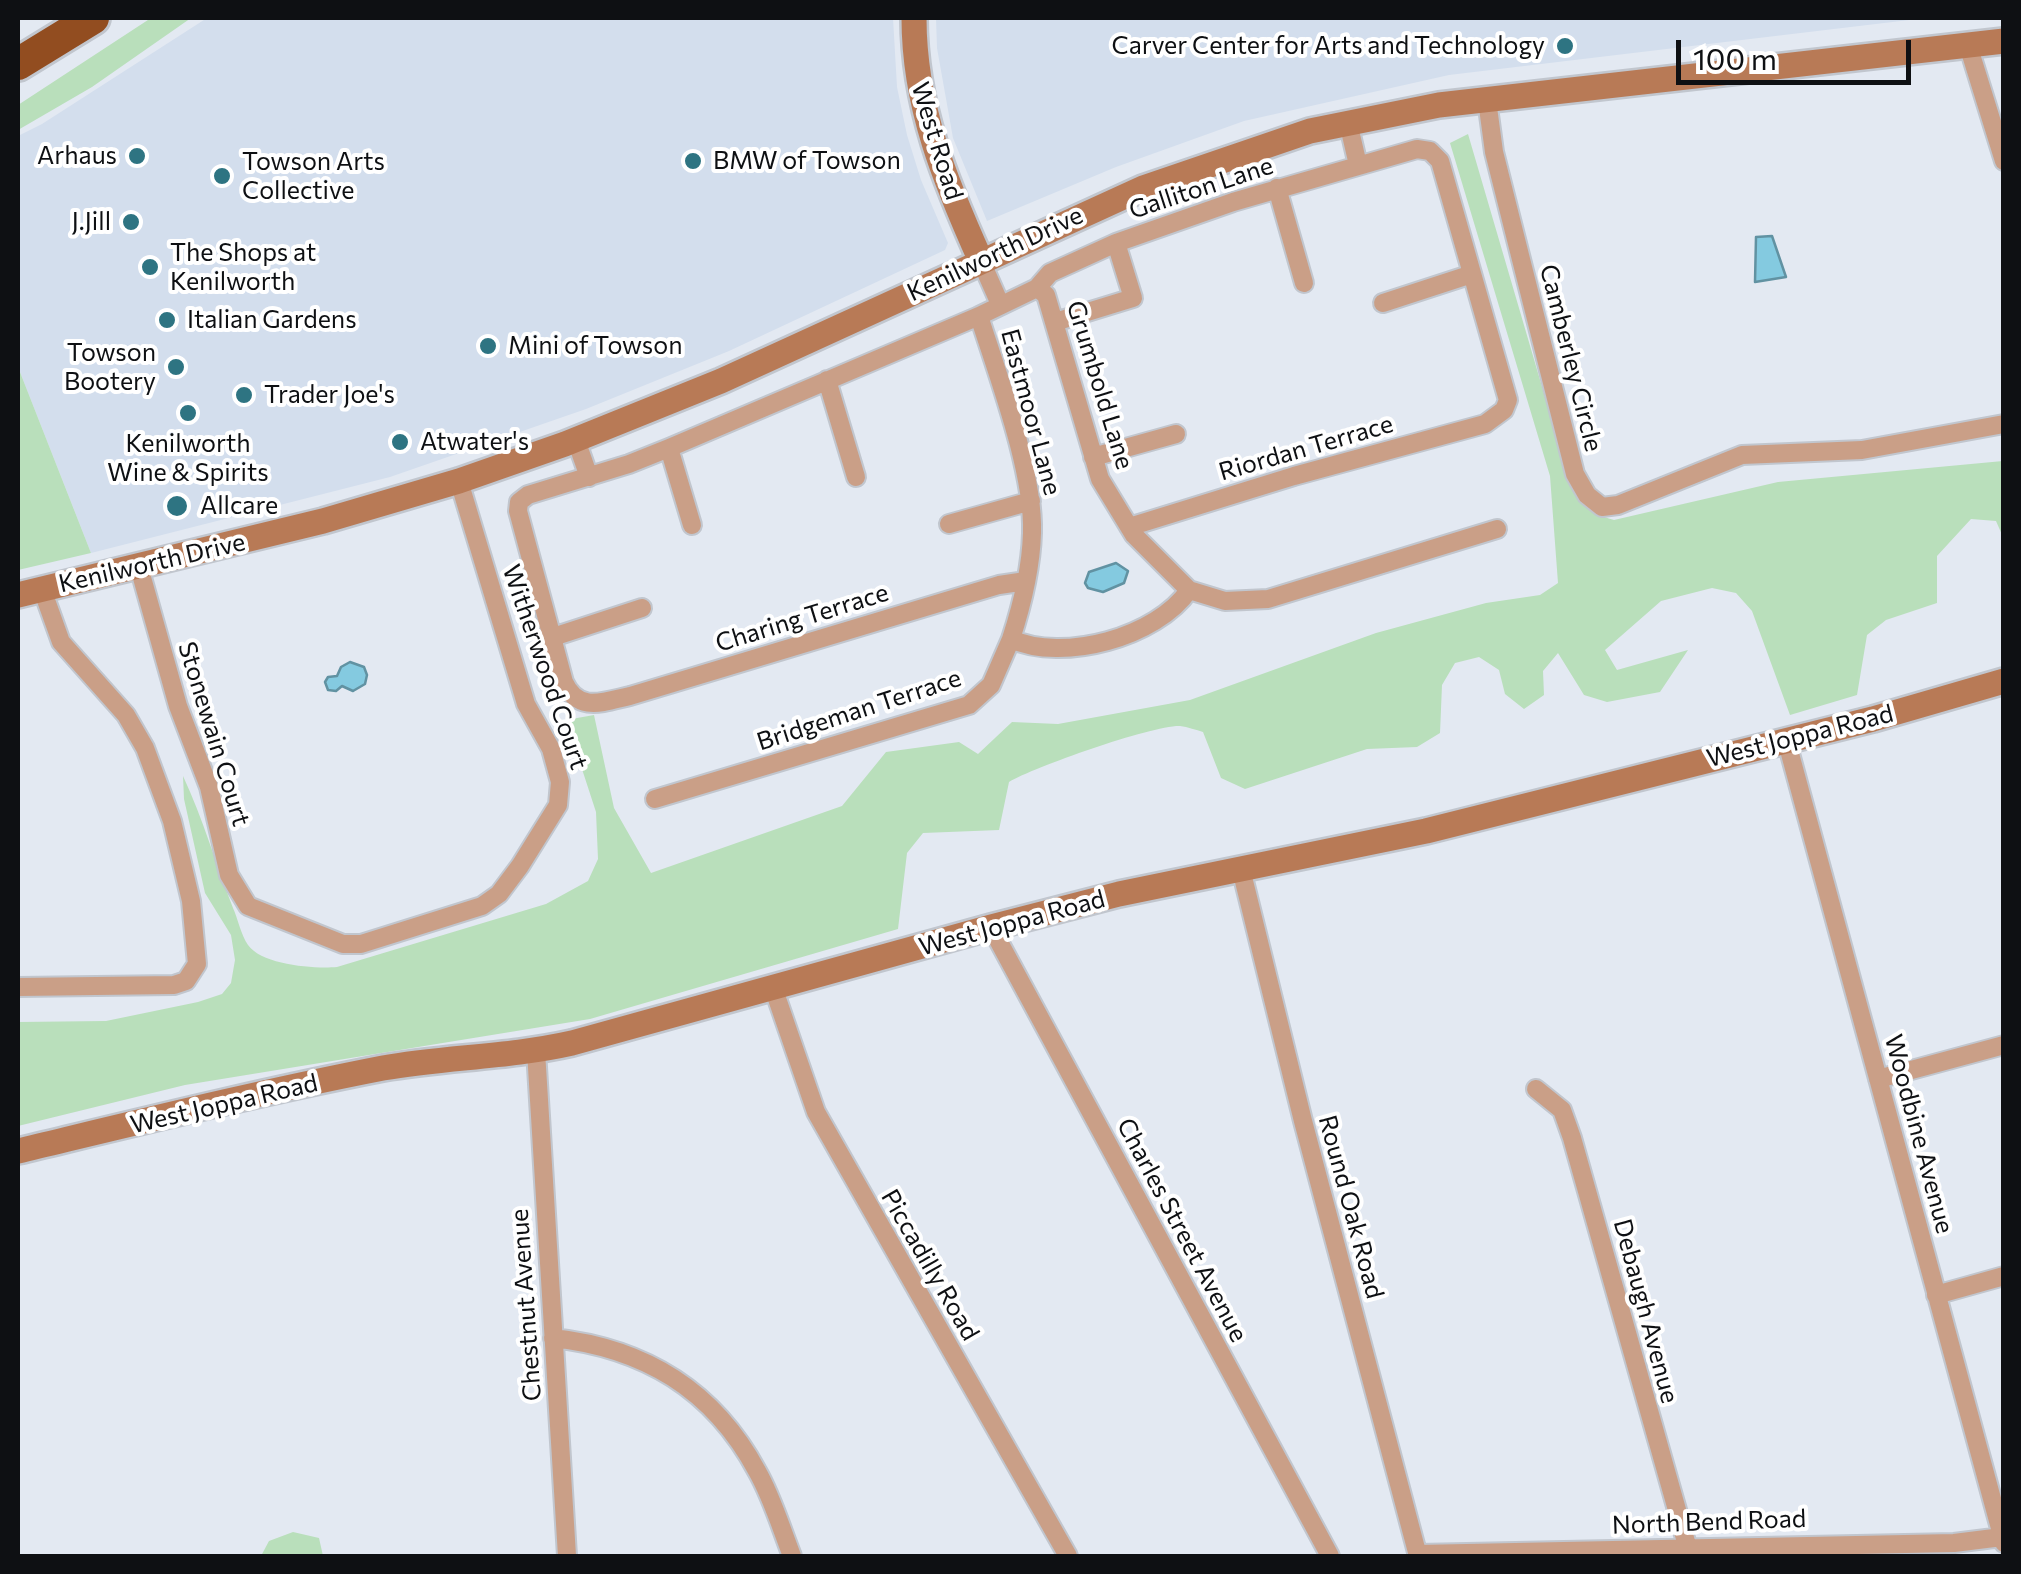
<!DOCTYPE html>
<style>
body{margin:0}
#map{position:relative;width:2021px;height:1574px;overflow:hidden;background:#e3e9f2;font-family:Commissioner,sans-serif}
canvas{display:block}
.frame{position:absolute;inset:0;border:20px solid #0e1013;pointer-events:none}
.scale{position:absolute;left:1676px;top:40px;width:235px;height:45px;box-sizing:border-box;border:5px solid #0e1013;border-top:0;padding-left:12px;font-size:30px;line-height:35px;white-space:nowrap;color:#0e1013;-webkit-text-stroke:8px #fff;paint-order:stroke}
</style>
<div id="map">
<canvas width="2021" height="1574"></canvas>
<div class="frame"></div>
<div class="scale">100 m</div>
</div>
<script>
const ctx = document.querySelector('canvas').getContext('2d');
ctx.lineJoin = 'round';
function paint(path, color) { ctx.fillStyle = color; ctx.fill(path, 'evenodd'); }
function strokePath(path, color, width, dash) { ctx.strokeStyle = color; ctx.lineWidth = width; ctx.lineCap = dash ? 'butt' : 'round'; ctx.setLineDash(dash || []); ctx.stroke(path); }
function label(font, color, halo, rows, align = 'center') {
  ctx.font = font + ' Commissioner,sans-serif'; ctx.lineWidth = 8; ctx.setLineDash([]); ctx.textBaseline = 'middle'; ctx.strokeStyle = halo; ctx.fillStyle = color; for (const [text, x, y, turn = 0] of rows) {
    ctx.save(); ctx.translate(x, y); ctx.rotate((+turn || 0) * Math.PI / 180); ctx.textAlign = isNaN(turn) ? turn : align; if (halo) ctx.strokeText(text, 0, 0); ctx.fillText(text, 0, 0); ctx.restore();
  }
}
const built = new Path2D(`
 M207,18h686l4,69 10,48 14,45 27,63 -3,7 -216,101 -143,58 -196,68 -299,76 -73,-186v-231l24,-12z
 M936,18h990l-477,57 -205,46 -128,46 -129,54 -34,-83 -16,-90z`);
const green = new Path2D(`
 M151,18h40l-99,69 -74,43v-25z
 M1468,134l99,338c10,27 19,40 47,48l164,-38 225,-21v76l-7,-16 -25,-2 -34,37v47l-51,17 -19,15 -10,60 -67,20 -38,-104 -16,-18 -24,-5 -51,13 -56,49 12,20 71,-20 -28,42 -53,10 -23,-7 -26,-42 -15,18 1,24 -20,14 -19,-15 -6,-24 -20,-13 -24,6 -13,22 -2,48 -23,14 -50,2 -122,40 -24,-11 -18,-46c-7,-2 -15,-5 -23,-6 -27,-1 -146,41 -171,56l-10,48 -76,3 -16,20 -9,76 -308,90 -405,66 -167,41v-104l88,-1 92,-19 24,-8 9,-11 4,-23 -4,-25 -26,-42 -21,-94 -1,-23c20,43 33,88 50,132 5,11 8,27 15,37 14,20 66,24 89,22l209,-63 42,-23 10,-22 -2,-47 -30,-92 28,-5 20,93 37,65 191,-67 44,-54 73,-10 19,12 34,-32 46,2 132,-24 186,-67 110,-30 54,-8 18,-12 -8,-107 -100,-333z
 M18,367l73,186 -73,17z
 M293,1532l26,6 4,18h-62l8,-15z`);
const water = new Path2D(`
 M1772,236l14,41 -31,5 1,-45z
 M1116,563l12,8 -4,12 -21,9 -15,-4 -3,-5 4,-11z
 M350,662l14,5 3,8 -2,9 -12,7 -11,-5 -6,5 -8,-1 -3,-8 3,-5 9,-1 4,-9z`);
const street = new Path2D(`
 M1968,45l36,116
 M1487,100l7,52 81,322 12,21 15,12 16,-2 124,-50 120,-5 142,-26
 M1348,122l10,43
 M1277,188l27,95
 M981,261l19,43
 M1037,288l9,7 54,184 34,56 55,55 36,11 43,-2 229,-70
 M1383,303l89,-29
 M979,316c19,60 55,156 53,217 -1,37 -10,72 -21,106
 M1055,322l78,-24 -17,-55
 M827,380l29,97
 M576,440l13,37
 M669,448l23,77
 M1093,457l83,-23
 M949,524l82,-23
 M139,567l39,139 31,81 20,88 19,31 95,38h18l121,-38 17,-12 21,-28 38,-61 2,-23 -9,-33 -25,-45 -67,-223
 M1026,581l-27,4 -369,111c-27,6 -52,17 -66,-14l-46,-171 1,-9 9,-7 101,-31 40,-16 310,-132 58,-28 13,-15 66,-30 117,-41 184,-53 13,2 10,10 68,239 -4,10 -19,14 -191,52 -165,51
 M553,637l89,-29
 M1786,739l218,804
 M655,799l314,-94 22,-20 20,-46c52,24 146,-2 178,-49
 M1241,869l62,252 115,435
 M991,927l339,629
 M18,987l156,-2 12,-4 11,-17 -6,-63 -19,-80 -27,-73 -19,-33 -65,-73 -19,-53
 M773,987l43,125 252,444
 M536,1051l31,505
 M1878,1079l126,-34
 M1536,1089l26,21 10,28 118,418
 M1936,1295l68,-19
 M553,1338c91,10 160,51 204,133 15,26 24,57 35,85
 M1418,1554l536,-11 48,-6`);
const secondary = new Path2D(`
 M914,18c0,88 31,163 67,243
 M18,595l305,-74 136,-40 106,-37 156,-63 422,-193 167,-57 129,-26 565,-64
 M18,1151c121,-29 242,-59 365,-83 63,-11 127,-11 189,-25l419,-116 128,-33 307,-63 447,-112 131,-38`);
const highway = new Path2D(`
 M18,64l75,-46`);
const markers = [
 [1565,46,10,"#2e7482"],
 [137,156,10,"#2e7482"],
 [693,161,10,"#2e7482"],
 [222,176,10,"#2e7482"],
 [131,222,10,"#2e7482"],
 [150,267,10,"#2e7482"],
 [167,320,10,"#2e7482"],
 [488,346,10,"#2e7482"],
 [176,367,10,"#2e7482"],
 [244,395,10,"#2e7482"],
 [188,413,10,"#2e7482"],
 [400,442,10,"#2e7482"],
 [177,506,12,"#2e7482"]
];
const poiNames = [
 ["Carver Center for Arts and Technology",1545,46,"right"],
 ["Arhaus",117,156,"right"],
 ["BMW of Towson",713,161],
 ["Towson Arts",242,162],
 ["Collective",242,191],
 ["J.Jill",111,222,"right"],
 ["The Shops at",170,253],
 ["Kenilworth",170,282],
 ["Italian Gardens",187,320],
 ["Mini of Towson",508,346],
 ["Towson",156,353,"right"],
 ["Bootery",156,382,"right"],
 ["Trader Joe's",264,395],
 ["Atwater's",420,442],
 ["Kenilworth",188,444,"center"],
 ["Wine & Spirits",188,473,"center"],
 ["Allcare",200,506]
];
const streetNames = [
 ["West Road",937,141,73],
 ["Galliton Lane",1201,188,-18],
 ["Kenilworth Drive",995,254,-25],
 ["Camberley Circle",1571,358,76],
 ["Grumbold Lane",1100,385,73],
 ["Eastmoor Lane",1031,412,75],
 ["Riordan Terrace",1306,448,-16],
 ["Kenilworth Drive",152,563,-13],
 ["Charing Terrace",802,618,-17],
 ["Witherwood Court",545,667,71],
 ["Bridgeman Terrace",859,710,-18],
 ["Stonewain Court",214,734,73],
 ["West Joppa Road",1800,736,-14],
 ["West Joppa Road",1012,923,-15],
 ["West Joppa Road",224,1104,-13],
 ["Woodbine Avenue",1919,1134,75],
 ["Round Oak Road",1351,1207,75],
 ["Charles Street Avenue",1182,1230,62],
 ["Piccadilly Road",930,1265,60],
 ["Chestnut Avenue",526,1305,-94],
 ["Debaugh Avenue",1646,1311,75],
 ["North Bend Road",1709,1522,-2]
];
paint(built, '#d3deed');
paint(green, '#b9dfbb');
paint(water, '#84cae0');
strokePath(water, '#6192a2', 2.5);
strokePath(street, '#c1c6ce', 22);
strokePath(secondary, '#c1c6ce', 30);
strokePath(highway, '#c1c6ce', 38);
strokePath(street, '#ca9f87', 18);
strokePath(secondary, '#b87a56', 25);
strokePath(highway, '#924d20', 32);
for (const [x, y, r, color] of markers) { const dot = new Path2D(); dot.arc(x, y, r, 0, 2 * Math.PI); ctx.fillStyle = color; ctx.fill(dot); strokePath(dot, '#fff', 4); }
label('25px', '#0e1013', '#fff', poiNames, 'left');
label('25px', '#0e1013', '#fff', streetNames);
</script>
